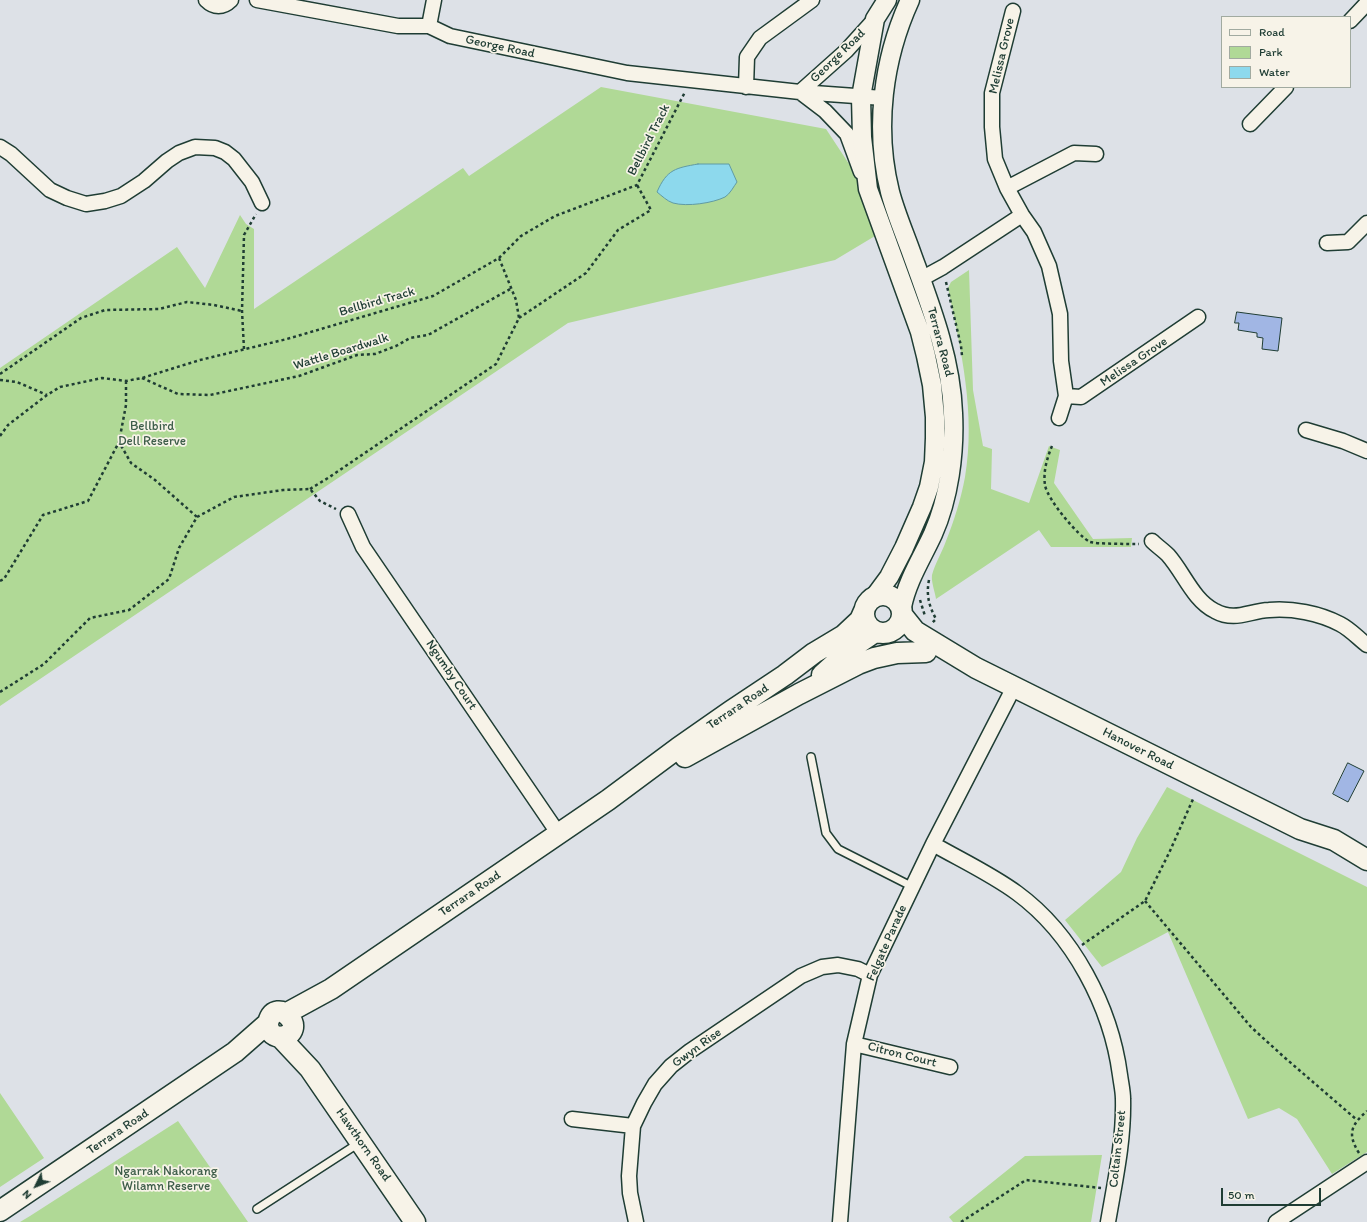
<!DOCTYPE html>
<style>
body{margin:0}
#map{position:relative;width:1367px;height:1222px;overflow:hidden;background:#dde1e7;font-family:Itim,sans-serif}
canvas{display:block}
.legend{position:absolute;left:1221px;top:16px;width:130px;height:72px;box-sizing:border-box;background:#f7f3e8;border:1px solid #a1aaa0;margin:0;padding:5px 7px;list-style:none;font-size:12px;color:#1f3d34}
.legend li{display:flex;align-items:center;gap:8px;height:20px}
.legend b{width:20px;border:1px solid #a1aaa0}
.north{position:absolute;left:16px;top:1166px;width:40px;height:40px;-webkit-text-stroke:3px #f7f3e8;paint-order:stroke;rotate:227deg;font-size:11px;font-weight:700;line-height:16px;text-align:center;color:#1f3d34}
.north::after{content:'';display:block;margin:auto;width:14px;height:18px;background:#1f3d34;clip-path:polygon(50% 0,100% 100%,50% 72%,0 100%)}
.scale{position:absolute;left:1221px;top:1188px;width:100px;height:18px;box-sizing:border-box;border:2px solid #1f3d34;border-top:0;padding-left:5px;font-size:12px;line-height:14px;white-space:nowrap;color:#1f3d34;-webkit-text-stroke:3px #f7f3e8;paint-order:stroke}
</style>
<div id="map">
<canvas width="1367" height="1222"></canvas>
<ul class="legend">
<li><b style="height:5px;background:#f7f3e8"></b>Road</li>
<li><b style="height:11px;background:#b0d996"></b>Park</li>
<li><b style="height:11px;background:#8dd9ed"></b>Water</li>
</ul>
<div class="north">N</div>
<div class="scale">50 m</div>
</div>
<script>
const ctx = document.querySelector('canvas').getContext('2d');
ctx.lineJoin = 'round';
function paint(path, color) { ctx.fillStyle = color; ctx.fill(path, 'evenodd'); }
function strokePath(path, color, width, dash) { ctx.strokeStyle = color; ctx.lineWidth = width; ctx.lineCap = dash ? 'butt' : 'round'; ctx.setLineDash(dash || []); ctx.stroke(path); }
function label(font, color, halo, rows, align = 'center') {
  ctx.font = font + ' Itim,sans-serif'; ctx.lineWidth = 3.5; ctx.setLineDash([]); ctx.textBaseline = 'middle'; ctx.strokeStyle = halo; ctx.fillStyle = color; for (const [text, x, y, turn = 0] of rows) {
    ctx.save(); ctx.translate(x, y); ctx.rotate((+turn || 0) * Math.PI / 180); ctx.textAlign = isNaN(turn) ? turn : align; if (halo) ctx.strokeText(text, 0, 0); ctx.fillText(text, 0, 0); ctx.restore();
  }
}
const green = new Path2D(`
 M601,87l225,42 33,50 16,57 -40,24 -267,63 -568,383v-338l177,-121 28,41 35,-73 6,9 8,5v80l209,-141 6,8z
 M969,270l4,120 10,56 9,3 -1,40 38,14 20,-57 11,4 -6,33 39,56 39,-1 -1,9h-80l-12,-17 -103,69c-1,-7 -5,-17 -4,-24 3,-11 10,-23 14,-34 8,-20 15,-42 19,-64 11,-63 -4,-127 -17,-189l3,-6z
 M1167,787l200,100v265l-35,22 -35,-55 -18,-11 -31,11 -80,-187 -66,35 -37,-47 56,-48 16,-34z
 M0,1093l44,65 -44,29z
 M178,1121l70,101h-228l10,-6z
 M1102,1155l-11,67h-138l-4,-5 76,-61z`);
const water = new Path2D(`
 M698,164h31l8,18c-3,4 -7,12 -12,15 -12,6 -38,10 -52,6 -6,-2 -11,-7 -16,-11 10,-23 19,-24 41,-28z`);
const building = new Path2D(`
 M1237,312l45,6 -4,33 -16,-2 1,-11 -6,-1v-4l-19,-3 1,-7h-4z
 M1348,763l16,8 -16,31 -15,-8z`);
const path = new Path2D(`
 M946,282l15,64 1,10
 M519,318l67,-45 32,-43 33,-20 -14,-25
 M244,349l-2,-38 2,-76 12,-21
 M0,374l81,-56 24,-8 54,-1 28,-7 27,3 28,6
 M142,378l36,16 32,1 89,-19 58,-21 18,-1 21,-8 14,-8 18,-3 84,-47
 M0,380l17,2 30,13
 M126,381v24l-7,37 12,21 24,17 42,37
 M0,436l8,-11 39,-30 13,-8 42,-9 24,3 16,-3 58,-18 87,-21 146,-43 66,-38 22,-22 34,-20 82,-31 48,-93
 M1052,446c-5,12 -9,26 -7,39 2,14 33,51 45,57 6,2 41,2 49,2
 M310,489l18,-11 168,-114 23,-46 -3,-18 -17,-42
 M929,580c-3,15 0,26 7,39l-4,4
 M0,581l4,-2 39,-64 45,-14 31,-59
 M920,600l5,16
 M0,692l44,-28 46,-46 39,-8 40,-31 10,-31 18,-31 37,-20 49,-7 27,-1 10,12 16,8
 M1145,901l106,126 33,30 73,63
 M1082,945l63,-44 24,-48 25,-56
 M1359,1153c-12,-19 -8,-28 8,-42
 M961,1222l65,-42 75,8`);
const service = new Path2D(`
 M811,757l15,76 12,16 75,38
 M257,1209l102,-66`);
const minor = new Path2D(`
 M206,0c8,8 17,8 25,0
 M257,0l141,26h31l21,10 177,37 173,19 83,6
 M1013,11l-21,82v34l3,32 12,29 15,27 12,17 15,34 11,48 1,47 5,35 -7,22
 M1350,21l17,-18
 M429,26l5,-26
 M746,87l1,-30 13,-19 52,-38
 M800,92l25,19 22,23 14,38
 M800,92l46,-41 29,-32
 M1250,124l36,-37
 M0,147l11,7 39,36 17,8 19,6 19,-3 16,-5 23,-15 23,-20 12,-8 16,-6 20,1 10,4 9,7 18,23 10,21
 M1007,188l67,-35 22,1
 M1327,243l21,-1 19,-19
 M921,279l22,-12 79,-52
 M1066,396l15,1 117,-80
 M1306,430l37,11 24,10
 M348,514l15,33 195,286
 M1152,541c5,5 11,9 16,14 16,18 25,45 47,56 20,11 34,0 54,-1 23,-2 50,3 71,14 10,5 18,14 27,21
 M933,844c28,16 58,30 84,49 56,41 94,114 103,182 1,8 3,16 3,24 1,42 -8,82 -15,123
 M854,1044l96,23
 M572,1119l61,7
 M636,1222l-6,-29 -1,-17 4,-50 11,-23 11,-19 16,-18 19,-15 111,-75 21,-9 16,-2 20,4 12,6
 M840,1222l14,-178 16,-69 63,-131 81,-157
 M1276,1222l91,-60`);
const tertiary = new Path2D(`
 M875,596l14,-19 15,-29 18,-41 7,-20 5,-25 1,-24v-21l-3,-32 -6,-29 -6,-24 -52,-143 -6,-52 -1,-40 14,-78 12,-19
 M902,607c5,-26 20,-49 31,-73 16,-36 22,-81 20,-121 -2,-57 -24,-111 -43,-164 -7,-19 -15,-38 -20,-57 -16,-64 -7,-133 20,-192`);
const secondary = new Path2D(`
 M864 614a19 19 0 1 1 38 0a19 19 0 1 1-38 0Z
 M903,616l12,15 61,37 324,161 34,11 33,20
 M822,675l31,-28 22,-15
 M685,757l114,-63 59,-30 16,-6 23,-5 29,-1
 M287,1013l44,-24 277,-189 70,-52 53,-37 54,-36 29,-22 30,-18 16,-15 4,-9
 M280,1037l30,32 105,153
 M0,1211l235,-159 33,-29c8,-31 44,10 12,14 -8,-1 -12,-6 -12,-14`);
const streetNames = [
 ["George Road",500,47,12],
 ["George Road",838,56,-44],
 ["Melissa Grove",1002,56,-77],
 ["Bellbird Track",649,140,-63],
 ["Bellbird Track",377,302,-16],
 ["Terrara Road",940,342,75],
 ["Wattle Boardwalk",341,352,-17],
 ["Melissa Grove",1134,362,-34],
 ["Ngumby Court",451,675,56],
 ["Terrara Road",738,707,-34],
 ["Hanover Road",1138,749,27],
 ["Terrara Road",470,894,-34],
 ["Felgate Parade",887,943,-66],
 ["Gwyn Rise",697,1048,-36],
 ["Citron Court",902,1055,14],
 ["Terrara Road",118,1132,-34],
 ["Hawthorn Road",363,1145,55],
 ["Coltain Street",1118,1149,-84]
];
const parkNames = [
 ["Bellbird",152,427],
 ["Dell Reserve",152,442],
 ["Ngarrak Nakorang",166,1172],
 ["Wilamn Reserve",166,1187]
];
paint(green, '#b0d996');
paint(water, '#8dd9ed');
strokePath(water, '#619ba3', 1);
paint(building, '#a1b6e4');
strokePath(building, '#1f3d34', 1);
strokePath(service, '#1f3d34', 10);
strokePath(minor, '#1f3d34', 17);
strokePath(tertiary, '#1f3d34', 21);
strokePath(secondary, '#1f3d34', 23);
strokePath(path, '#1f3d34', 2.5, [3, 3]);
strokePath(service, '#f7f3e8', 7);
strokePath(minor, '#f7f3e8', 14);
strokePath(tertiary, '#f7f3e8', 18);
strokePath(secondary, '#f7f3e8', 20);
label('13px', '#1f3d34', '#f7f3e8', streetNames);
label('13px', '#3c5c48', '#f7f3e8', parkNames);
</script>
